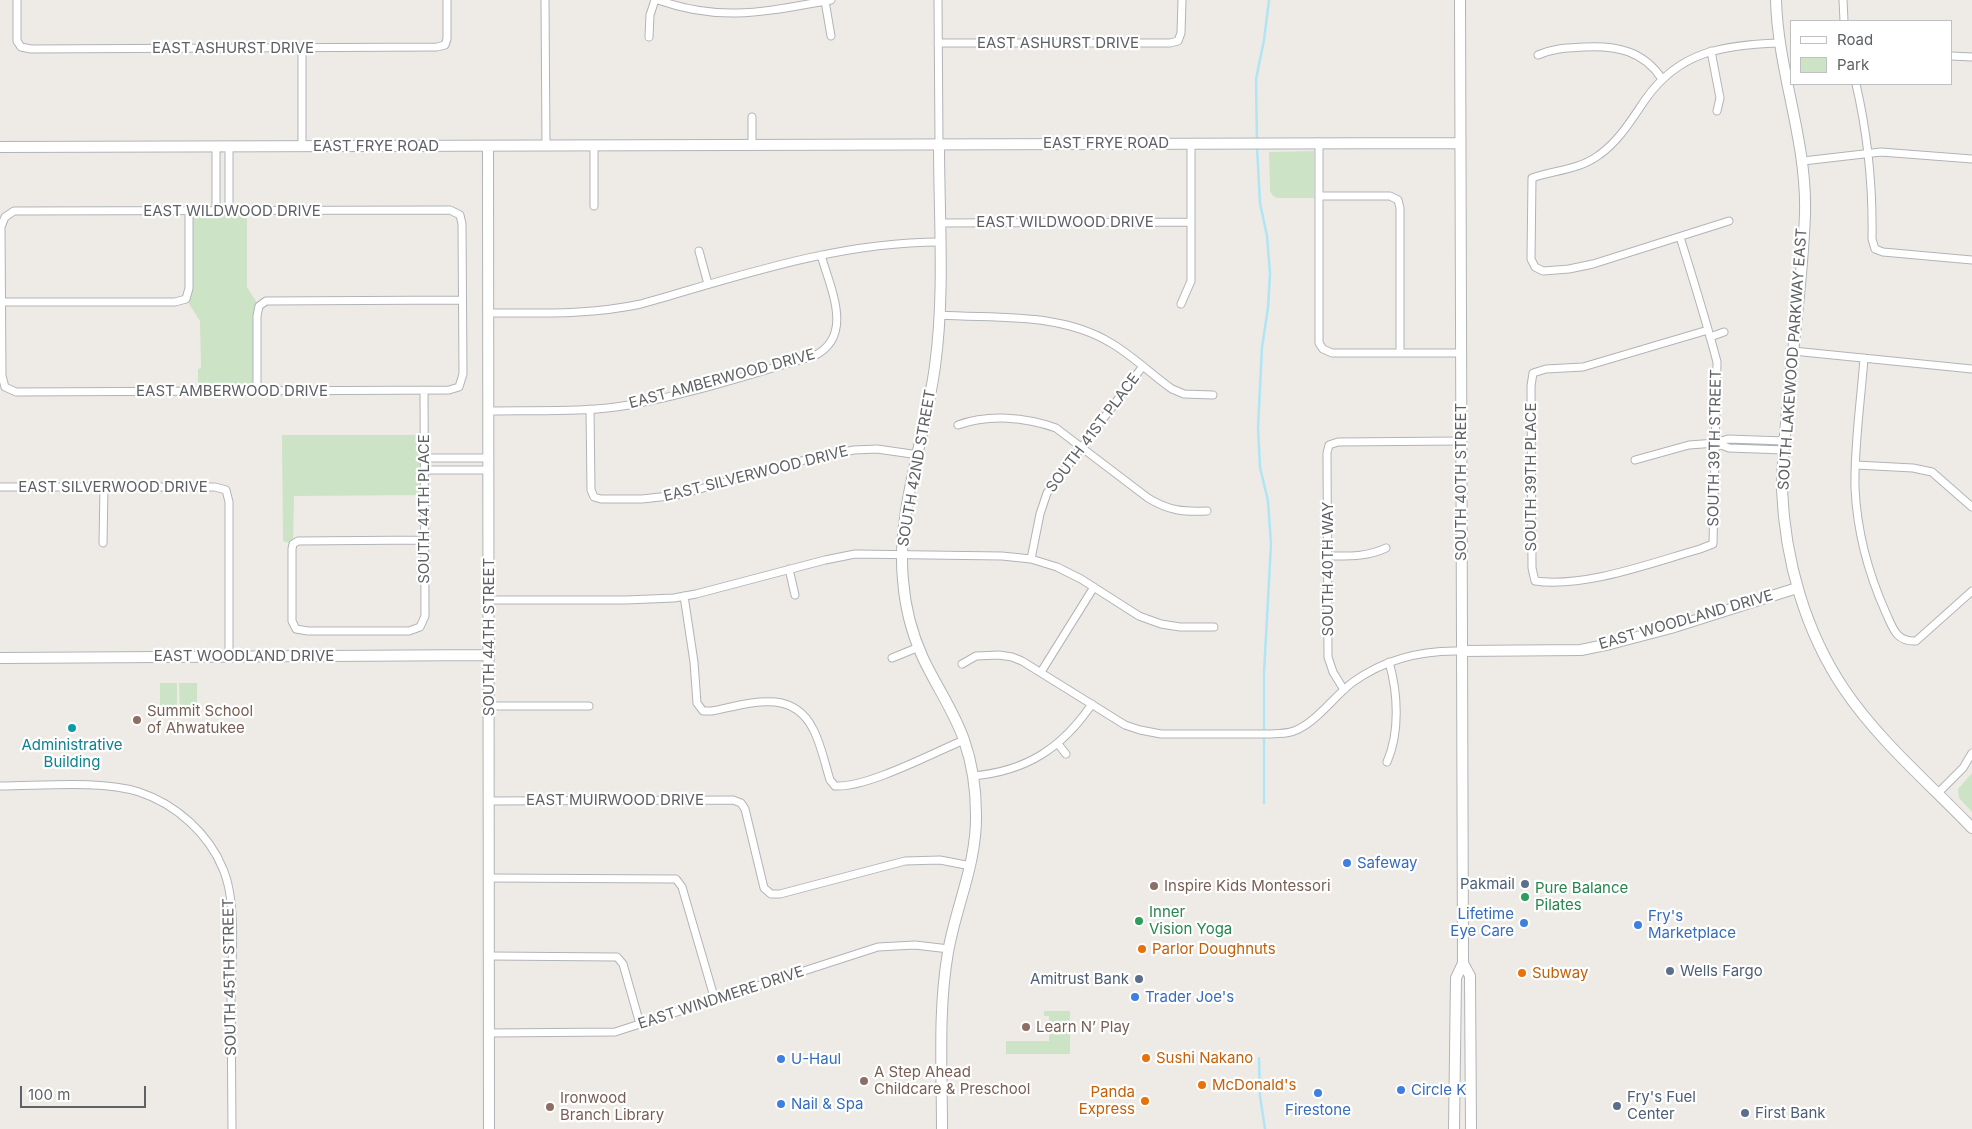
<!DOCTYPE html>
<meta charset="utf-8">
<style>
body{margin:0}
#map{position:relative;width:1972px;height:1129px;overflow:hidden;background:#eeebe6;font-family:Inter,sans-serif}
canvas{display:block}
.legend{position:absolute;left:1790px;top:20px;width:162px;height:65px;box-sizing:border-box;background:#fff;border:1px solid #bfc0c1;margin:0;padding:6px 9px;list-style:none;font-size:15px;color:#5e6265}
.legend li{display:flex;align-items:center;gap:10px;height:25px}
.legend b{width:25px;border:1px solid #bfc0c1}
.scale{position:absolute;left:20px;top:1086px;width:126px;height:22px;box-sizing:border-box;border:2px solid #5e6265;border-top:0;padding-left:6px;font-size:15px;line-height:18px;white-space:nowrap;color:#5e6265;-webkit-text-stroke:4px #fff;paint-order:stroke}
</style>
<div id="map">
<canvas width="1972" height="1129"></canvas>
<ul class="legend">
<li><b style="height:6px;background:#fff"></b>Road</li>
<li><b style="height:14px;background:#cce3c6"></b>Park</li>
</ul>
<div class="scale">100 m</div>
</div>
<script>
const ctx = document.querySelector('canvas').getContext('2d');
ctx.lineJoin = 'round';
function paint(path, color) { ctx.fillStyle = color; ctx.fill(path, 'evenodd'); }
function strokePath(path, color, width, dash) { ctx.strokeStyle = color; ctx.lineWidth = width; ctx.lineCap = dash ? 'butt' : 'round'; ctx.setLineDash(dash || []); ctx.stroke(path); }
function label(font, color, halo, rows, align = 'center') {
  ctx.font = font + ' Inter,sans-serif'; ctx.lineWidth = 4.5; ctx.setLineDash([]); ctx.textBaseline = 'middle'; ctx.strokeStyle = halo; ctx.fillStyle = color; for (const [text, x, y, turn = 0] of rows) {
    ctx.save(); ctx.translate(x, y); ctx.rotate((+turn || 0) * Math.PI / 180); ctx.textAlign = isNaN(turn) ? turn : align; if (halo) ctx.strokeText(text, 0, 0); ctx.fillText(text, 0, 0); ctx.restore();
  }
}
const green = new Path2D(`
 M1314,151v47h-37l-4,-2 -3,-5 -1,-39z
 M247,210v77l12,19 -2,85h-59v-22l3,-1 -1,-47 -14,-22 3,-88z
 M282,435h142v60l-130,1 -1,48 -10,-3z
 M160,683h17v28h-17z
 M179,683h18v28h-17z
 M1972,773v39l-13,-14 -1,-9z
 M1044,1011h26v43h-64v-13h43v-25h-5z`);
const stream = new Path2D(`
 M1257,141l-1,-62 8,-39 5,-40
 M1257,147l3,56 7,33 3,37 -2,35 -6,39 -4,80 2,40 8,34 3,43 -7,129v130
 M1259,1058l1,38 5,33`);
const street = new Path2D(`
 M17,0v41l4,6 10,2 406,-2 8,-2 2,-6v-39
 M545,0l1,145
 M658,0c65,23 109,11 173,0
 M938,0l1,144
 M1843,0l1,21
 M825,1l6,35
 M649,37l1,-22 5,-15
 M938,43h232l8,-2 3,-8 1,-33
 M302,48v98
 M1711,51l9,47 -3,13
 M1538,55c17,-7 28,-7 46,-8 32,-2 60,4 78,32
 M1951,56l21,1
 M1856,84c12,52 17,102 16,155l3,10 8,3 89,8
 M752,117v28
 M1319,142v201l4,6 9,4h129
 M594,145v61
 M216,146v65
 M229,146v65
 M1803,161l78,-9 91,7
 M1319,196h71l8,4 2,8v144
 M450,210l10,5 2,9 1,150 -4,13 -10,3 -433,2 -11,-5 -3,-11 -1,-149 4,-10 9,-6z
 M1729,221l-136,43 -24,5 -26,2 -8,-4 -4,-8 1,-81c23,-8 47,-8 67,-23 20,-14 33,-36 46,-55 34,-49 78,-55 134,-57
 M940,223l251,-1
 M1680,237c13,42 26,83 37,125l-4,182 -13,5c-49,14 -115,39 -165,32l-3,-13 -1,-182 2,-13 13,-4 37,-2 125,-37
 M699,251l9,33
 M1,302h174l11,-3 3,-11v-77
 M1181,304l10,-23v-138
 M488,313c52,0 102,2 153,-9 98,-28 196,-62 299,-62
 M940,315c57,4 120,-3 171,28 22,13 40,31 61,46l12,5 29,1
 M1710,337l14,-5
 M1793,351l179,18
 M1864,358c-3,42 -10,88 -9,130 2,43 13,85 31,125 7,15 10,29 30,28l56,-50
 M424,390l1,226 -5,11 -11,4h-101l-12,-2 -4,-8v-72l1,-5 5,-3 126,-1
 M257,391v-75l2,-10 7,-5 196,-1
 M590,409l1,81 3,7 7,2h41l36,-4 134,-37 42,-8 23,-1 42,6
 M488,411c47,-1 95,2 141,-6 63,-11 124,-32 185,-49 41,-20 16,-68 7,-101
 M958,425c31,-11 67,-8 98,3l92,70c21,13 36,14 59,13
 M1716,443l13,5 55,2
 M424,458h64
 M1635,460l54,-15 27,-2 12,-4 57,2
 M1856,465l57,3 19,4 40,35
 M424,470h64
 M0,487h215l11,3 3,12v154
 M103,543l1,-56
 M1328,556c21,0 39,1 58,-8
 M1031,559l9,-45 7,-21 96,-127
 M789,569l6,26
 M684,596l10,66 3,41 6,8h9c36,-7 80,-24 101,18 8,15 12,35 17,51l5,6c32,2 98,-33 129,-46
 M489,600h137l48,-2 22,-4 129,-34 30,-6 147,2 29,3 26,8 24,12 58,37 22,8 19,3h34
 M892,658l27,-11
 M962,664l14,-8 23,-1 13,2 10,4 103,64 15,5 21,4h110c8,-1 16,0 23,-3 22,-8 40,-35 59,-49 32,-23 69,-32 108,-31
 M1041,672l53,-85
 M1344,690l-11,-18 -5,-15 -1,-204 2,-8 9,-3 123,-1
 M489,706h100
 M1058,744l8,10
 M1387,762c13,-30 11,-69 2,-100
 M973,776c54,-5 89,-28 119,-72
 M0,786c41,0 101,-6 139,6 37,12 70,42 84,77 14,32 9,89 8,124 0,45 1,91 1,136
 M1938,793l25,-25 9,-15
 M489,801l244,-1 8,3 4,6 19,79 7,6h9l125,-33 35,-1 31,6
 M489,878l187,1 6,8 33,113
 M490,956l127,1 6,7 17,60
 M490,1033l125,-1 263,-85 37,-2 34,4`);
const secondary = new Path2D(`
 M1776,0c2,72 31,140 29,213 -2,65 -12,131 -18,197 -2,27 -5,53 -5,80 3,70 23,141 62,199 35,52 85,94 128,139
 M939,144c0,74 6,149 -4,222 -9,69 -39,146 -32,214 2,27 9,54 20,78 13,28 31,53 41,82 8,23 12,49 12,74 1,49 -20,92 -28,138 -10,58 -6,118 -6,177
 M488,146l1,983
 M0,147l1460,-4
 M1461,651l120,-1 29,-6 61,-16 126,-40
 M0,658l489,-3
 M1463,963l7,13 1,153
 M1454,1129l2,-151 7,-15 -3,-963`);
const markers = [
 [137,720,5,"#8d6e63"],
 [72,728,5,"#0f9aa8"],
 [1347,863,5,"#3f7fe0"],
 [1525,884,5,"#5c6f8a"],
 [1154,886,5,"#8d6e63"],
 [1525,897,5,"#2e9e5b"],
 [1139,921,5,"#2e9e5b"],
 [1524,923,5,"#3f7fe0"],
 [1638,925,5,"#3f7fe0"],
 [1142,949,5,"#e8710a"],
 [1670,971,5,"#5c6f8a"],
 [1522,973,5,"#e8710a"],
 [1139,979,5,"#5c6f8a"],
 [1135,997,5,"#3f7fe0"],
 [1026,1027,5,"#8d6e63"],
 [1146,1058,5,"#e8710a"],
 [781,1059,5,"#3f7fe0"],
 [864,1081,5,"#8d6e63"],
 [1202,1085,5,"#e8710a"],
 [1401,1090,5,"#3f7fe0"],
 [1318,1093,5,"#3f7fe0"],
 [1145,1101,5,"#e8710a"],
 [781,1104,5,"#3f7fe0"],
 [1617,1106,5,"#5c6f8a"],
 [550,1107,5,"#8d6e63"],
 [1745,1113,5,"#5c6f8a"]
];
const streetNames = [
 ["EAST ASHURST DRIVE",1058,43],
 ["EAST ASHURST DRIVE",233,48],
 ["EAST FRYE ROAD",1106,143],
 ["EAST FRYE ROAD",376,146],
 ["EAST WILDWOOD DRIVE",232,211],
 ["EAST WILDWOOD DRIVE",1065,222],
 ["SOUTH LAKEWOOD PARKWAY EAST",1793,359,-86],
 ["EAST AMBERWOOD DRIVE",722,379,-15],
 ["EAST AMBERWOOD DRIVE",232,391],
 ["SOUTH 41ST PLACE",1093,433,-53],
 ["SOUTH 39TH STREET",1715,448,-89],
 ["SOUTH 42ND STREET",917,468,-80],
 ["EAST SILVERWOOD DRIVE",756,474,-14],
 ["SOUTH 39TH PLACE",1531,477,-90],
 ["SOUTH 40TH STREET",1461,482,-90],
 ["EAST SILVERWOOD DRIVE",113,487],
 ["SOUTH 44TH PLACE",424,509,-90],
 ["SOUTH 40TH WAY",1328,569,-90],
 ["EAST WOODLAND DRIVE",1686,620,-16],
 ["SOUTH 44TH STREET",489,637,-90],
 ["EAST WOODLAND DRIVE",244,656],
 ["EAST MUIRWOOD DRIVE",615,800],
 ["SOUTH 45TH STREET",230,977,-91],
 ["EAST WINDMERE DRIVE",721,998,-18]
];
const educationNames = [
 ["Summit School",147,711],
 ["of Ahwatukee",147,728],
 ["Inspire Kids Montessori",1164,886],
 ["Learn N’ Play",1036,1027],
 ["A Step Ahead",874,1072],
 ["Childcare & Preschool",874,1089],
 ["Ironwood",560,1098],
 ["Branch Library",560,1115]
];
const cultureNames = [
 ["Administrative",72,745],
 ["Building",72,762]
];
const shopNames = [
 ["Safeway",1357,863],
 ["Lifetime",1514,914,"right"],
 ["Eye Care",1514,931,"right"],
 ["Fry's",1648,916],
 ["Marketplace",1648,933],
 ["Trader Joe's",1145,997],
 ["U-Haul",791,1059],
 ["Circle K",1411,1090],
 ["Nail & Spa",791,1104],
 ["Firestone",1318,1110,"center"]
];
const serviceNames = [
 ["Pakmail",1515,884,"right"],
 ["Wells Fargo",1680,971],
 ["Amitrust Bank",1129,979,"right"],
 ["Fry's Fuel",1627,1097],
 ["Center",1627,1114],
 ["First Bank",1755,1113]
];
const leisureNames = [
 ["Pure Balance",1535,888],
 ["Pilates",1535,905],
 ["Inner",1149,912],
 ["Vision Yoga",1149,929]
];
const foodNames = [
 ["Parlor Doughnuts",1152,949],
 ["Subway",1532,973],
 ["Sushi Nakano",1156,1058],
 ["McDonald's",1212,1085],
 ["Panda",1135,1092,"right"],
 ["Express",1135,1109,"right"]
];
paint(green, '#cce3c6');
strokePath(stream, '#afe5f5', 2.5);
strokePath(street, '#b1b4b7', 9);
strokePath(secondary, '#b1b4b7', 12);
strokePath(street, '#fff', 7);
strokePath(secondary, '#fff', 10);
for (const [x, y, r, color] of markers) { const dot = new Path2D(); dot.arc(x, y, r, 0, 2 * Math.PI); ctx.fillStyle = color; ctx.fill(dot); strokePath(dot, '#fff', 2); }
label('15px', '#5e6265', '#fff', streetNames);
label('15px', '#785e54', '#fff', educationNames, 'left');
label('15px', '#0d838f', '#fff', cultureNames);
label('15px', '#366cbe', '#fff', shopNames, 'left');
label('15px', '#4e5e75', '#fff', serviceNames, 'left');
label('15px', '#27864d', '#fff', leisureNames, 'left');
label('15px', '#c56008', '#fff', foodNames, 'left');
</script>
